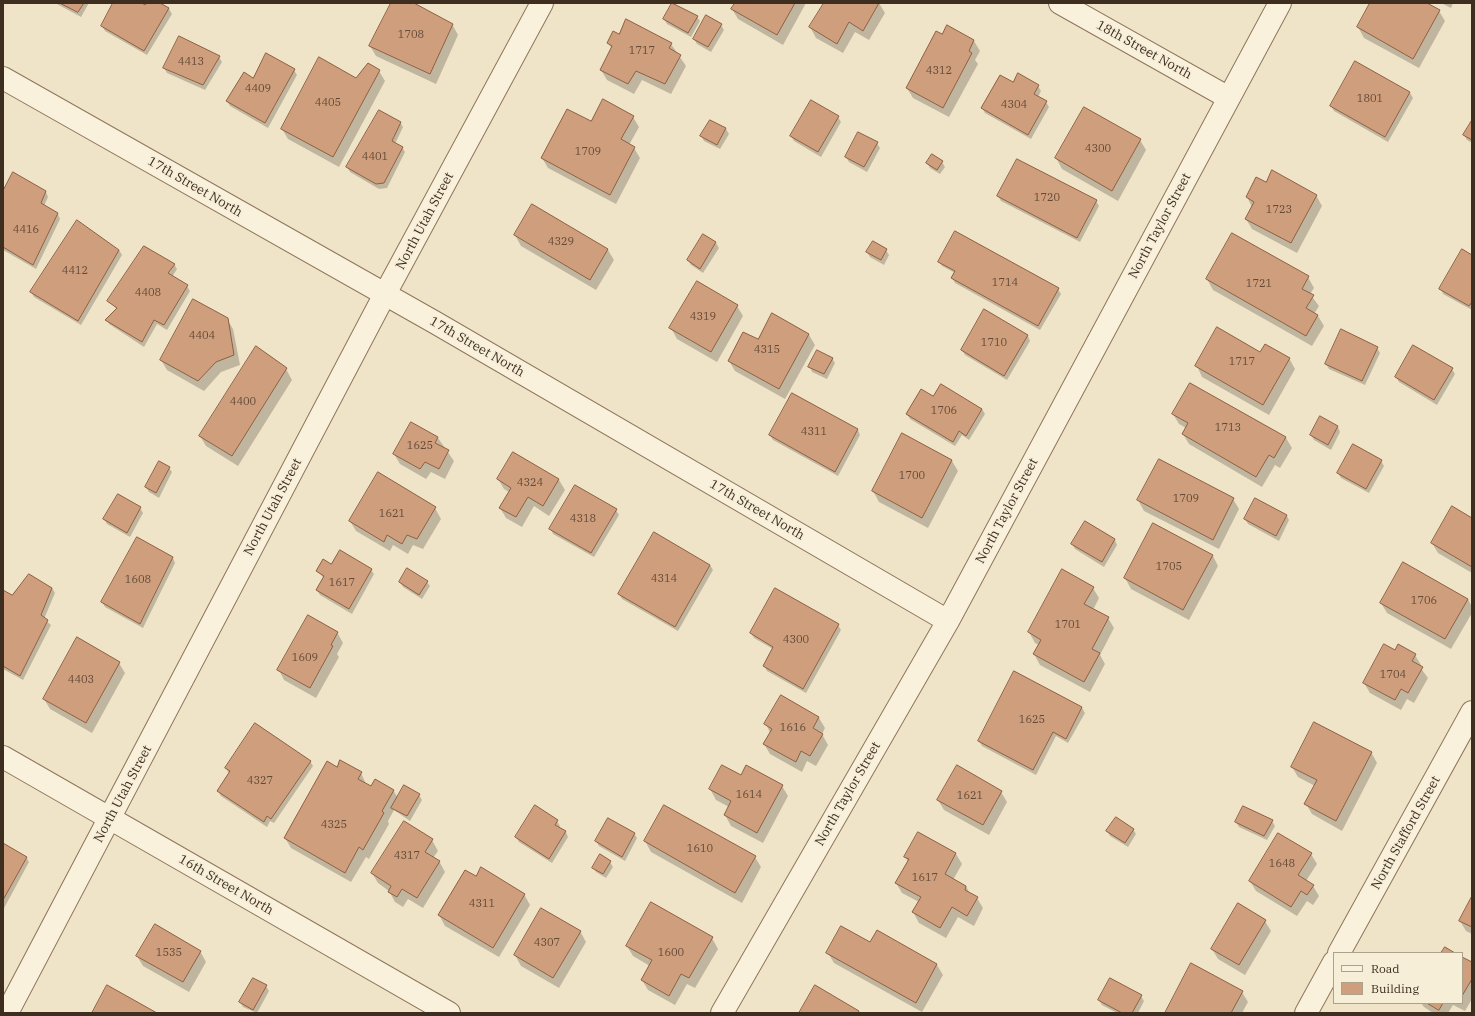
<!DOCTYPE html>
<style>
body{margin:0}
#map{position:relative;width:1475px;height:1016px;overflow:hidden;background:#f0e4c8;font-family:"IBM Plex Serif",serif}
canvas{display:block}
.frame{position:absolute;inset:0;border:4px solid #3d2e20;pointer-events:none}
.legend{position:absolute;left:1333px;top:952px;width:130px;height:52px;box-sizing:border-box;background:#f7eed8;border:1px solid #ada18e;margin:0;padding:5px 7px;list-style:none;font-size:12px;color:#3d2e20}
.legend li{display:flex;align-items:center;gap:8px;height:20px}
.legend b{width:20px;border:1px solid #ada18e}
</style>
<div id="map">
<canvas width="1475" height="1016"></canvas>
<div class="frame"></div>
<ul class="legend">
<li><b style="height:5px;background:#faf1dc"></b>Road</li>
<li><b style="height:11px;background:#cf9f7d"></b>Building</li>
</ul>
</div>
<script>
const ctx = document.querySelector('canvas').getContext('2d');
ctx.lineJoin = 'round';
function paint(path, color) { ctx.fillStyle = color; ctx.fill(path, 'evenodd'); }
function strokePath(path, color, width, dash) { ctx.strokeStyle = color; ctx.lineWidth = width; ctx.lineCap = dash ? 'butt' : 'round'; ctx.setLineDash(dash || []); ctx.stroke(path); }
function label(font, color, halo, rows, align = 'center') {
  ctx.font = font + ' "IBM Plex Serif",serif'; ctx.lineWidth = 3.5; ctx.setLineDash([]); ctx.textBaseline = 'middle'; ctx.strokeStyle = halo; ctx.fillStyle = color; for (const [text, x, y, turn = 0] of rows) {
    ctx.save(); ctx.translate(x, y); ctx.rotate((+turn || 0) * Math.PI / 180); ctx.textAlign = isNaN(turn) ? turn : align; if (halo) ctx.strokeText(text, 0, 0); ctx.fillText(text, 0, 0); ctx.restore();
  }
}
const shadow = new Path2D(`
 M55,3h34l-8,14z
 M114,3h26l5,3 4,-3h9l11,6 3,5 -25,41 -42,-24 -3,-5z
 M392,3h20l40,21 6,11 -22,49 -60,-28 -6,-10z
 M673,3l24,14 3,4 -9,16 -24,-13 -3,-5z
 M736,3h70l-23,42 -45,-26 -6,-10z
 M825,3h54l6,10 -16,27 -14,-8 -12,21 -27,-15 -6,-11z
 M1371,3h54l14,8 6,10 -26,47 -55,-30 -6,-11z
 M1441,3h12l-2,5z
 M721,25l3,5 -13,22 -14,-8 -3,-5z
 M619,35l52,9 15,22 -15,28 -29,-14 -8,14 -27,-14 -6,-10 11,-21 -4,-6z
 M943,35l31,6 6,10 -5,9 3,4 -29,53 -36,-19 -6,-10z
 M219,57l3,5 -17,28 -38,-17 -3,-5z
 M1355,62l55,31 3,5 -25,44 -54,-31 -3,-5z
 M294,70l3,5 -29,53 -38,-22 -3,-5 26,-22z
 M379,71l6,10 -46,86 -51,-28 -6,-10 75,-50z
 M1013,84l25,2 3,5 -3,6 8,5 3,5 -18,32 -46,-26 -3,-5z
 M633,117l6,10 -10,18 5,3 6,10 -24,46 -68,-36 -6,-10 49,-35z
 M838,117l3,5 -20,35 -27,-16 -3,-5z
 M710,121l16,8 3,5 -9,15 -16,-8 -3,-5z
 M400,122l3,5 -8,17 7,3 3,5 -18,36 -8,1 -29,-17 -3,-5z
 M1472,122v21l-5,-3 -3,-5z
 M1140,140l6,10 -28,51 -56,-32 -6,-11z
 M877,143l3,5 -13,24 -18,-10 -3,-5z
 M942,162l3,5 -5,7 -10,-6 -3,-5z
 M14,174l32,18 2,5 -4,9 14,8 2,5 -24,50 -33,-19v-57z
 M1266,184l50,11 6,11 -25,47 -45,-24 -6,-10 6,-12 -5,-10z
 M998,196l98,5 3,5 -19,36 -79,-41z
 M533,205l75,45 6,10 -18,30 -75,-44 -6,-11z
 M703,235l13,8 3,5 -16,25 -12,-8 -3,-5z
 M873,242l13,8 3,5 -5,10 -14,-8 -3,-5z
 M119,250l3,5 -41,70 -47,-28 -3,-5z
 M1472,256v54l-29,-16 -2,-5z
 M939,262l119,27 3,5 -21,36 -85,-47 -3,-5 3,-5 -13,-7z
 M174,264l3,5 -5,8 15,9 3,5 -23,39 -10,-6 -13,23 -35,-23 -2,-4 10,-11 -8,-8z
 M1308,277l6,11 -4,6 9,12 -5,8 4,2 6,10 -12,20 -99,-56 -6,-11z
 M737,306l6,10 -26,46 -40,-23 -6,-11z
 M985,310l43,26 2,5 -23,39 -42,-25 -3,-5z
 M772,315l37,20 6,10 -30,54 -50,-28 -6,-10 29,-20z
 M227,319l6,10 7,36 -19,7 -17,19 -37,-21 -6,-10z
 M1377,348l3,5 -15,32 -36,-16 -3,-5z
 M1261,353l28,5 6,11 -26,46 -67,-38 -5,-11z
 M832,358l3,5 -8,16 -15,-7 -2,-5z
 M286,369l6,11 -54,86 -32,-20 -6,-10z
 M1452,369l3,5 -18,31 -38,-23 -3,-5z
 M1190,384l96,54 6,10 -12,20 -5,-3 -13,22 -73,-43 -6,-10 3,-6 -7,-4 -6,-10z
 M793,394l65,36 2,5 -22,41 -65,-36 -3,-5z
 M933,398l49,11 3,5 -16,26 -7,-5 -7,11 -45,-27 -3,-5z
 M1321,418l17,9 2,5 -9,18 -17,-10 -3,-5z
 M903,435l49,26 6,10 -30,57 -49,-26 -6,-11z
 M438,438l16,23 -9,18 -14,-7 -5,7 -26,-15 -6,-10z
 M513,453l46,27 6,10 -16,26 -15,-10 -12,21 -16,-9 -6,-10 9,-16 -5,-3 -6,-10z
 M1381,461l3,5 -15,27 -28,-15 -3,-5z
 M169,468l3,4 -13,26 -10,-6 -3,-5z
 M1233,499l6,10 -20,40 -75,-38 -6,-11z
 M140,508l3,5 -13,24 -23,-13 -3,-5z
 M435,508l6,11 -18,30 -10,-4 -5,9 -15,-9 -3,6 -34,-20 -6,-10z
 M616,510l3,5 -25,42 -41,-23 -2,-5z
 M1287,516l2,4 -10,21 -31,-17 -3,-5z
 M1472,519v54l-34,-20 -6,-10z
 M1085,522l30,18 2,5 -13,22 -29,-18 -3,-5z
 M1213,556l5,10 -29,54 -58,-31 -6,-11z
 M173,558l2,5 -32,65 -38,-21 -3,-5z
 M331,565l40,5 3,4 -22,40 -32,-19 -3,-5 7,-12 -7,-7z
 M710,565l3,5 -35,61 -56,-32 -3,-5z
 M1062,571l31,17 6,10 -6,12 15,8 6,10 -14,27 5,9 -15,28 -50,-27 -6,-11 5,-9 -4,-2 -6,-11z
 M400,582h27l3,4 -8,13 -19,-12z
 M52,588l3,5 -11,26 7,6 -28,55 -20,-11v-78l9,5z
 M1468,599l4,8v6l-21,36 -64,-36 -6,-10z
 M838,625l3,5 -35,63 -39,-22 -3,-5 9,-17 -19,-11 -3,-5z
 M337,632l6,11 -6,11 2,3 -23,41 -32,-18 -5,-10z
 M1395,652l20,3 6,10 -1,2 8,11 -14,25 -7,-4 -6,11 -31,-17 -6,-10z
 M119,663l6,10 -33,60 -42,-24 -6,-10z
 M1014,673l68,35 3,5 -17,30 -12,-7 -20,39 -54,-29 -3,-5z
 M781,697l38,21 6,10 -3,6 6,11 -12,21 -9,-5 -5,11 -32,-18 -6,-10 6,-11 -4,-9z
 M1371,752l6,11 -35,68 -30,-17 -6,-10 9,-18 -17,-9 -6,-10z
 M310,761l3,5 -39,57 -4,-2 -3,6 -46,-31 -3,-5 11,-17 -3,-6z
 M337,768l24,5 5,11 5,3 22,3 5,8 21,-3 3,5 -12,21 -16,-11 -6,11 1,3 -20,35 -3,-2 -15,25 -60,-34 -6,-10z
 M741,777l41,9 6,10 -25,47 -32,-17 -6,-11 4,-8 -13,-7 -6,-11z
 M1001,792l6,10 -18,33 -45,-25 -6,-10z
 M664,806l91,51 6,10 -19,36 -91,-51 -6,-11z
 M608,819l26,14 3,5 -12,23 -26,-15 -3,-5z
 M557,821l3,5 -1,2 7,4 2,5 -16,26 -33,-21 -3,-5z
 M1272,821l3,5 -8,14 -28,-13 -3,-5z
 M1133,829l3,5 -8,13 -18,-11 -3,-5z
 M432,840l6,11 -5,7 6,3 6,11 -22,36 -15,-9 -5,8 -8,-5 -6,-11 -11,-8 -6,-10z
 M3,845l23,12 3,5 -26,48z
 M956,854l6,10 -9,16 13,6 4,8 7,4 6,10 -9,18 -16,-9 -12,21 -27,-15 -6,-11 6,-10 -17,-9 -6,-10 12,-21 -3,-5z
 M1311,854l6,10 -11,17 7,5 6,10 -6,9 -6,-4 -10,15 -41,-25 -6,-10z
 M610,862l3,5 -7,11 -10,-6 -3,-4z
 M476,877l48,17 6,11 -31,52 -54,-31 -6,-11z
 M1472,898v36l-6,-3 -6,-10z
 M1265,921l6,10 -26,44 -27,-16 -6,-10z
 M580,931l6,11 -27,46 -38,-22 -6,-11z
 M877,932l60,33 6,10 -21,37 -88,-49 -6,-10 43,-10z
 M712,938l6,11 -23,39 -8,-4 -12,21 -27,-15 -6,-10 8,-14 -17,-10 -6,-10z
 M200,951l6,11 -17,30 -46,-26 -6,-10z
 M1462,958l10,6v35l-7,12 -12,-6 -5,8h-15l-9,-6 -3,-4h41z
 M253,979l13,7 3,5 -12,22 -14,-6 -3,-5z
 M1242,992l6,10 -6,11h-76z
 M1141,996l3,5 -6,12h-21l-15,-8 -3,-5z`);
const building = new Path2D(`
 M60,3h24l-6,9z
 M113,3h29l3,2 2,-2h13l9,5 -25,43 -43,-25z
 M391,3h23l39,21 -23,50 -61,-28z
 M672,3l26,13 -10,17 -25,-14z
 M735,3h60l-18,32 -46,-26z
 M824,3h55l-16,28 -14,-9 -12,22 -28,-17z
 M1370,3h57l13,7 -27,49 -56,-32z
 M706,15l16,9 -14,23 -15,-8z
 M626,19l46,24 -3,5 12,7 -16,29 -29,-13 -8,13 -28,-14 12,-24 -5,-3 6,-12 6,3z
 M947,25l27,15 -5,11 3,2 -29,55 -37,-20 30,-57 6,3z
 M179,36l41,20 -17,29 -40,-17z
 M266,53l29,16 -30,54 -39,-22 18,-29 9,6z
 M319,57l37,21 12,-15 12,7 -47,87 -52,-28z
 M1355,61l55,31 -25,45 -55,-31z
 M1018,73l21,12 -5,9 13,7 -19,34 -47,-27 19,-33 13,7z
 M603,99l31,17 -13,23 14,8 -25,48 -69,-37 26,-49 24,12z
 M811,100l28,16 -21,36 -28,-16z
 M1084,107l57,32 -29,52 -57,-33z
 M379,110l22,12 -9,19 11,6 -19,36 -8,1 -30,-17z
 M710,120l16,8 -9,17 -17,-9z
 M1472,120v20l-9,-5z
 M858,132l20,10 -14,25 -19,-10z
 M932,154l11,7 -6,9 -11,-7z
 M1017,159l80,41 -20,38 -80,-42z
 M1272,170l45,25 -26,48 -46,-24 9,-17 -8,-5 10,-20 10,5z
 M13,172l33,19 -5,12 17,10 -25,52 -30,-18v-56z
 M532,204l76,45 -18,31 -76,-45z
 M77,220l42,30 -41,71 -48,-29z
 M955,231l104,57 -21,38 -87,-48 4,-7 -17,-9z
 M1232,233l77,43 -7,13 12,6 -8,13 12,7 -12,21 -100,-57z
 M703,234l13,8 -16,27 -13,-9z
 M873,241l14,8 -6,11 -15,-8z
 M144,246l31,18 -7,9 20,12 -24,40 -10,-5 -12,22 -37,-22 12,-12 -10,-7z
 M1462,249l10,6v47l-3,4 -30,-17z
 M697,281l41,24 -27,47 -42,-24z
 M193,299l35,19 6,37 -18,7 -18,19 -38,-21z
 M984,309l44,26 -24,41 -43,-26z
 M772,313l37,21 -30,55 -51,-28 15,-29 15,7z
 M1217,327l43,25 5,-8 25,14 -27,47 -68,-39z
 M1341,329l37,18 -16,34 -37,-17z
 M1413,345l40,23 -19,32 -39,-23z
 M256,346l31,22 -55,88 -33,-20z
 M817,350l16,8 -9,16 -16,-7z
 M1190,383l96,54 -12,21 -5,-3 -13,22 -74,-43 6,-11 -16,-9z
 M941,384l41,25 -16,27 -7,-5 -6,11 -47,-28 15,-25 12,7z
 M792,393l66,36 -23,43 -66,-37z
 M1320,416l18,10 -10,19 -18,-10z
 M411,422l27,15 -3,6 14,7 -10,19 -14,-7 -5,7 -27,-15z
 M902,433l50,27 -30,58 -50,-27z
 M1353,444l29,16 -16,29 -29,-16z
 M513,452l46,27 -16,27 -15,-9 -12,20 -17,-9 12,-20 -14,-9z
 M1159,459l75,39 -21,42 -76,-40z
 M159,461l11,6 -14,26 -11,-6z
 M378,472l58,35 -19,32 -10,-4 -5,9 -15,-9 -3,7 -35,-21z
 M575,485l42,24 -26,44 -42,-24z
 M118,494l23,13 -14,26 -24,-14z
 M1255,498l32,17 -11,21 -32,-17z
 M1452,506l20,12v49l-41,-24z
 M1085,521l30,18 -13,23 -31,-18z
 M1153,523l60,32 -30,55 -59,-32z
 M654,532l56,33 -35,62 -57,-33z
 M137,537l36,20 -33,67 -39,-22z
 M340,550l32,19 -23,40 -33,-19 8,-14 -8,-5 7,-12 8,5z
 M1403,562l65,37 -23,40 -65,-36z
 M407,568l21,13 -9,14 -20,-13z
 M1062,569l32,18 -10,17 25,13 -17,32 8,4 -16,29 -51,-28 8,-14 -13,-8z
 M29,574l23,14 -11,27 7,5 -28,56 -17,-10v-76l9,5z
 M775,588l64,36 -36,65 -40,-23 10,-19 -23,-14z
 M308,615l30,17 -7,13 2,1 -23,42 -33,-18z
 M77,637l43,25 -34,61 -43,-24z
 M1384,644l11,6 3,-6 18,10 -4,7 11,6 -15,26 -7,-4 -6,11 -32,-17z
 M1014,671l68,36 -16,32 -13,-7 -20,38 -55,-29z
 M781,695l38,22 -6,11 10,6 -13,22 -9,-5 -5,11 -33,-18 9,-15 -8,-5z
 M1314,722l58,30 -36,69 -32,-17 13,-24 -26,-13z
 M255,723l56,38 -40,58 -4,-3 -3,6 -47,-31 13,-20 -5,-3z
 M340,760l22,12 -4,7 13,7 4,-7 19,11 -12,21 2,2 -21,37 -4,-3 -14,26 -61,-35 43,-77 10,6z
 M722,765l19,10 5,-10 37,20 -26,48 -33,-18 7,-14 -22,-12z
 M957,765l45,26 -19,34 -46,-25z
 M404,785l16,9 -13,22 -16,-8z
 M535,805l23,15 -3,5 11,6 -17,28 -34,-22z
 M664,805l92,51 -21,37 -91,-52z
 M1243,806l30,14 -9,16 -29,-14z
 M1116,817l18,12 -9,14 -19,-12z
 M608,818l27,15 -13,24 -27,-16z
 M404,821l29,18 -8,13 15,9 -23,37 -15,-9 -5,8 -9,-5 3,-6 -20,-13z
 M918,832l38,21 -11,21 21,12 -1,4 13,7 -11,19 -15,-9 -12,21 -28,-16 9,-15 -26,-14 14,-24 -5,-2z
 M1278,833l34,20 -14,22 16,10 -7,10 -6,-4 -10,16 -42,-26z
 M3,843l24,14 -24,43z
 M600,854l11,7 -8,13 -11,-6z
 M481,867l44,27 -32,54 -55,-33 27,-45 11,6z
 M1472,896v31l-13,-6z
 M651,902l62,35 -24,41 -8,-4 -12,22 -28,-16 11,-20 -26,-14z
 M1238,903l28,17 -27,45 -28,-16z
 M541,908l40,23 -28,47 -39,-23z
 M155,924l46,27 -18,31 -47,-26z
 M841,926l29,16 7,-12 60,34 -21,39 -90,-50z
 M1445,947l10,6h-14z
 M1462,957l10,5v17l-10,17z
 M1191,963l52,28 -12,22h-66z
 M253,978l14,7 -14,25 -14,-8z
 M1110,978l32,17 -10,18h-10l-24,-13z
 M107,985l50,28h-65z
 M815,985l44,26 -1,2h-59z
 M1427,1003h16l-4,7z`);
const minor = new Path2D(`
 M1060,3l169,95
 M3,78l433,245 512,298
 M3,757l446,256
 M1339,953l133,-241
 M7,1013l378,-719 157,-291
 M722,1013l226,-392 332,-618
 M1306,1013l28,-51`);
const numberNames = [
 ["1708",411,35],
 ["1717",642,51],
 ["4413",191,62],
 ["4312",939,71],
 ["4409",258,89],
 ["1801",1370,99],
 ["4405",328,103],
 ["4304",1014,105],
 ["4300",1098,149],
 ["1709",588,152],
 ["4401",375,157],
 ["1720",1047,198],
 ["1723",1279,210],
 ["4416",26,230],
 ["4329",561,242],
 ["4412",75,271],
 ["1714",1005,283],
 ["1721",1259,284],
 ["4408",148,293],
 ["4319",703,317],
 ["4404",202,336],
 ["1710",994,343],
 ["4315",767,350],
 ["1717",1242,362],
 ["4400",243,402],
 ["1706",944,411],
 ["1713",1228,428],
 ["4311",814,432],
 ["1625",420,446],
 ["1700",912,476],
 ["4324",530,483],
 ["1709",1186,499],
 ["1621",392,514],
 ["4318",583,519],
 ["1705",1169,567],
 ["4314",664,579],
 ["1608",138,580],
 ["1617",342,583],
 ["1706",1424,601],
 ["1701",1068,625],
 ["4300",796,640],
 ["1609",305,658],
 ["1704",1393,675],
 ["4403",81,680],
 ["1625",1032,720],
 ["1616",793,728],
 ["4327",260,781],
 ["1614",749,795],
 ["1621",970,796],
 ["4325",334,825],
 ["1610",700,849],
 ["4317",407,856],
 ["1648",1282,864],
 ["1617",925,878],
 ["4311",482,904],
 ["4307",547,943],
 ["1535",169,953],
 ["1600",671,953]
];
const streetNames = [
 ["18th Street North",1144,50,29],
 ["17th Street North",195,187,30],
 ["North Utah Street",425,221,-62],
 ["North Taylor Street",1160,226,-62],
 ["17th Street North",477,347,30],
 ["North Utah Street",273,507,-62],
 ["17th Street North",757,510,30],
 ["North Taylor Street",1007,511,-62],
 ["North Utah Street",123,794,-62],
 ["North Taylor Street",848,794,-60],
 ["North Stafford Street",1406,833,-61],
 ["16th Street North",226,885,30]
];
paint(shadow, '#0003');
paint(building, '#cf9f7d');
strokePath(building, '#8d5f41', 1);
strokePath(minor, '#8d765c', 24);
strokePath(minor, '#faf1dc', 22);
label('11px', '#624a37', null, numberNames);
label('13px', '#3d2e20', '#f7eed8', streetNames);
</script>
